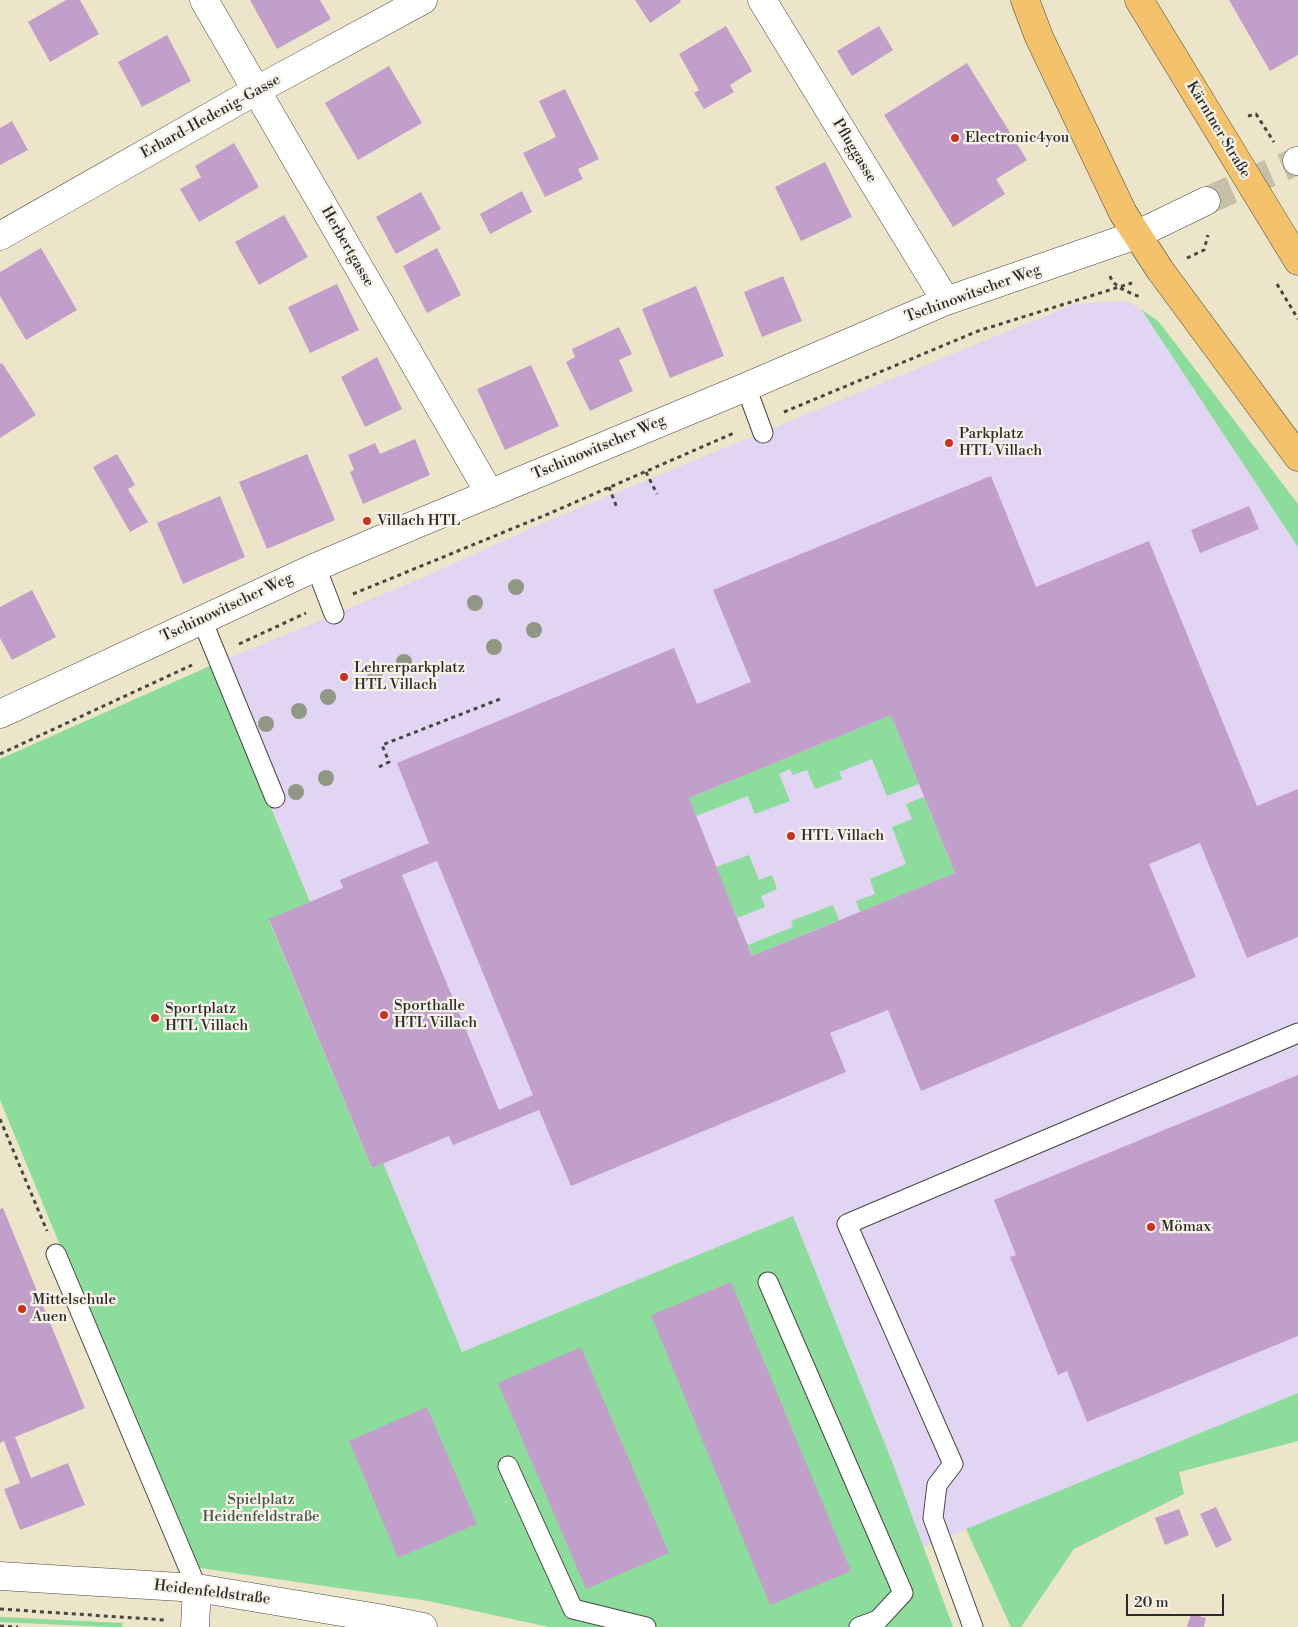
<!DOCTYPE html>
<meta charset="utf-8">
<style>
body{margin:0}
#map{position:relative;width:1298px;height:1627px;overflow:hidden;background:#ede5c9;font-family:"Libre Bodoni",serif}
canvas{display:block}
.scale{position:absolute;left:1126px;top:1594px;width:98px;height:22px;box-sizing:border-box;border:2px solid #2b2b2b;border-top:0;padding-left:6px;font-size:15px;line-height:18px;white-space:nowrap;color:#2b2b2b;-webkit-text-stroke:4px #f7f3e8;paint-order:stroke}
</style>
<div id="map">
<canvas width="1298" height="1627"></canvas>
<div class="scale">20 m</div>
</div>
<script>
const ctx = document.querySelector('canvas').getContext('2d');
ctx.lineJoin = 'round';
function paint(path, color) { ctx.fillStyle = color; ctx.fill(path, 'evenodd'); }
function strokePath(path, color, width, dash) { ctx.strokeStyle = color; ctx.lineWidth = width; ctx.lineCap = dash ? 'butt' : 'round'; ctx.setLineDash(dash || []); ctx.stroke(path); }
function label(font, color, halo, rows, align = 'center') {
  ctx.font = font + ' "Libre Bodoni",serif'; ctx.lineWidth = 4.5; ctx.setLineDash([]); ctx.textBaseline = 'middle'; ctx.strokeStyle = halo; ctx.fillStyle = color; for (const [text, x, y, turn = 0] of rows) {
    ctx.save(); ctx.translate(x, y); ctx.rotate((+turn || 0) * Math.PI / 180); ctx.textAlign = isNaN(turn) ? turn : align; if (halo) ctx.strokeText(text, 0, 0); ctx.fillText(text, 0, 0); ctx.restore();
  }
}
const built = new Path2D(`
 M1126,301l15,8 157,238v846l-374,154 -131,-330 -331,135 -79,-188 -11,4 -103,-249 41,-18 -98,-236 203,-84 130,-59 529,-218z`);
const green = new Path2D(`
 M1141,309l18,13 139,182v43z
 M212,665l98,237 -41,18 103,248 11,-5 79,189 331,-136 100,248 60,163h-404l-121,-26 -235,-34 -193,-467v-341z
 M891,715l28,69 -32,12 -15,-37 -33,13 3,7 -27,10 -8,-19 -14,5 -3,-6 -11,5 11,27 -35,13 -7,-18 -52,20 -7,-18z
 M924,797l31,76 -95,39 -4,-11 19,-7 -5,-15 36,-15 -14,-37 20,-8 -6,-15z
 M749,855l10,25 13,-5 5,14 -16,7 4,11 -28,11 -21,-51z
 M833,905l6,15 -87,36 -4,-11 45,-18 -2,-6z
 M1298,1393v48l-119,31 5,22 -110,55 -53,78h-10l-45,-98z
 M0,1617l123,6 -1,4h-13l-109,-5z`);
const building = new Path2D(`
 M66,0h14l19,34 -49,28 -22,-40z
 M250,0h70l11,19 -54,30z
 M635,0h45l1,2 -31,21z
 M1229,0h69v55l-28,16z
 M726,26l26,45 -22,14 4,7 -30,17 -10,-16 5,-3 -20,-36z
 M879,26l14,24 -41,26 -15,-25z
 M167,35l24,46 -49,26 -24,-45z
 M967,63l60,97 -31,19 9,15 -52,33 -69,-112z
 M389,66l33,57 -64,37 -33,-57z
 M565,89l34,70 -21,10 5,10 -38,18 -22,-44 33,-16 -17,-36z
 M12,121l16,29 -28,15v-37z
 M234,143l25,44 -60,35 -19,-33 21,-12 -6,-11z
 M825,162l27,55 -51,24 -26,-54z
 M522,191l10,21 -42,22 -10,-20z
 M421,192l20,37 -45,25 -20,-37z
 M284,215l24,42 -49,28 -24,-43z
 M41,248l36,62 -51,30 -26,-44v-24z
 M437,248l24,47 -34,18 -24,-47z
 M783,276l19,45 -40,16 -18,-45z
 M337,284l22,46 -49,23 -22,-46z
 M696,286l28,70 -54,22 -28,-69z
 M619,327l13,27 -13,6 14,31 -43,20 -24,-49 9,-5 -3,-8z
 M377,357l25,52 -37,18 -24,-50z
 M2,363l34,52 -36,23v-74z
 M531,365l28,61 -54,24 -28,-61z
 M415,439l15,36 -67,29 -13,-32 4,-2 -6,-15 27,-12 5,11z
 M117,454l18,31 -7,4 20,33 -18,10 -37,-65z
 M307,454l28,66 -68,29 -28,-67z
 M991,476l45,111 113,-46 108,265 41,-17v148l-51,21 -47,-115 -51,21 47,113 -275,114 -33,-81 -58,23 16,39 -275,114 -32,-76 -86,35 -4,-9 -77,32 -103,-249 74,-31 -3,-8 89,-37 -32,-80 277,-115 23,56 54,-22 -38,-92zM891,715l64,158 -203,83 -63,-158zM437,861l96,234 -34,15 -97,-235z
 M220,496l25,61 -62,27 -26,-61z
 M1249,506l10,23 -59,24 -9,-23z
 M32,590l24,47 -44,23 -12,-22v-31z
 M1298,1075v261l-211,86 -20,-51 -9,4 -48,-118 6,-2 -22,-55z
 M3,1208l82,200 -70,29 16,41 37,-15 17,42 -65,25 -16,-41 16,-6 -16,-42 -4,2v-234z
 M731,1282l120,289 -81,34 -119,-290z
 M581,1347l88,206 -83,36 -88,-206z
 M427,1407l50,117 -79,34 -49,-117z
 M1216,1507l16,33 -16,8 -16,-34z
 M1179,1509l10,26 -24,10 -10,-27z
 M1191,1614l15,4 -2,9h-17z`);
const streetTunnel = new Path2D(`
 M1206,201l91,-40`);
const path = new Path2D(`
 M1248,116l8,-2 18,28
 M1187,258l17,-8 4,-15
 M1110,276c4,12 19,16 30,21
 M1277,284l21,35
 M784,412l194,-81 154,-48
 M646,472l11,22
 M609,487l8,21
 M353,594l195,-80 186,-81
 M239,644l67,-31
 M0,754l192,-89
 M379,767l10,-5 -7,-17 118,-46
 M0,1119l47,112
 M0,1609l165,11
 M0,1626l18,1`);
const lane = new Path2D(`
 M746,387l17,46
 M316,567l18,47
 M202,620l73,178
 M56,1254l141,334
 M768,1282l135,311 -25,27 -19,7
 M508,1466l65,143 73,18
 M973,1627l-40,-109 4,-33 16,-21 -106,-240 451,-191`);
const street = new Path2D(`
 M204,0l286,494
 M762,0l184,301
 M1297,161h1
 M0,236l257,-146 166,-90
 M0,714l316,-147 103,-44 327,-136 200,-86 190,-66 70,-34
 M0,1576l197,12 181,30 45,9
 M195,1627l2,-39`);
const primary = new Path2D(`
 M1025,0l14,37 84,176 37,57 138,187
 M1139,0l159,261`);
const trees = [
 [516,587],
 [475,603],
 [534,630],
 [494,647],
 [404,662],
 [375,677],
 [328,697],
 [299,711],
 [266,724],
 [326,778],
 [296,792]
];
const markers = [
 [955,138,5,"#c8321e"],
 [949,443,5,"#c8321e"],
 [367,521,5,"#c8321e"],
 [344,677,5,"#c8321e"],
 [791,836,5,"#c8321e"],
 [384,1015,5,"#c8321e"],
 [155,1018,5,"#c8321e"],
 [1151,1227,5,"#c8321e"],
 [22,1309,5,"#c8321e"]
];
const streetNames = [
 ["Erhard-Hedenig-Gasse",211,117,-29],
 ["Kärntner Straße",1218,130,59],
 ["Pfluggasse",854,151,59],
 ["Herbertgasse",347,247,60],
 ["Tschinowitscher Weg",973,294,-20],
 ["Tschinowitscher Weg",599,448,-23],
 ["Tschinowitscher Weg",227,608,-25],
 ["Heidenfeldstraße",212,1593,7]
];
const poiNames = [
 ["Electronic4you",965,138],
 ["Parkplatz",959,434],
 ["HTL Villach",959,451],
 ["Villach HTL",377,521],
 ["Lehrerparkplatz",354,668],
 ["HTL Villach",354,685],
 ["HTL Villach",801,836],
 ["Sporthalle",394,1006],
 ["HTL Villach",394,1023],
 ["Sportplatz",165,1009],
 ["HTL Villach",165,1026],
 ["Mömax",1161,1227],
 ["Mittelschule",32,1300],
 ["Auen",32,1317]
];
const parkNames = [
 ["Spielplatz",261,1500],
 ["Heidenfeldstraße",261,1517]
];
paint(built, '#e2d4f3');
paint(green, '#8cdc9b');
paint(building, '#c29fcb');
strokePath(streetTunnel, '#c6c0a9', 28, [28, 14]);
strokePath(lane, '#484743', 21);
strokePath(street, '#484743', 29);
strokePath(primary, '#484743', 29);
strokePath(path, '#484743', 3, [4, 4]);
strokePath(lane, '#fff', 19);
strokePath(street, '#fff', 28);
strokePath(primary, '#f3c26a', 28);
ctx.fillStyle = '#909782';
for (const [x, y] of trees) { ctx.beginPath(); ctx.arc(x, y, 8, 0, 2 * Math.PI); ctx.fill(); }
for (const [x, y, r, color] of markers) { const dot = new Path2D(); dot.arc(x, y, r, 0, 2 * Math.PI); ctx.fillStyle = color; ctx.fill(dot); strokePath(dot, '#f7f3e8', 2); }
label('15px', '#2b2b2b', '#f7f3e8', streetNames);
label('15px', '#2b2b2b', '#f7f3e8', poiNames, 'left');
label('15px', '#435747', '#f7f3e8', parkNames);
</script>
